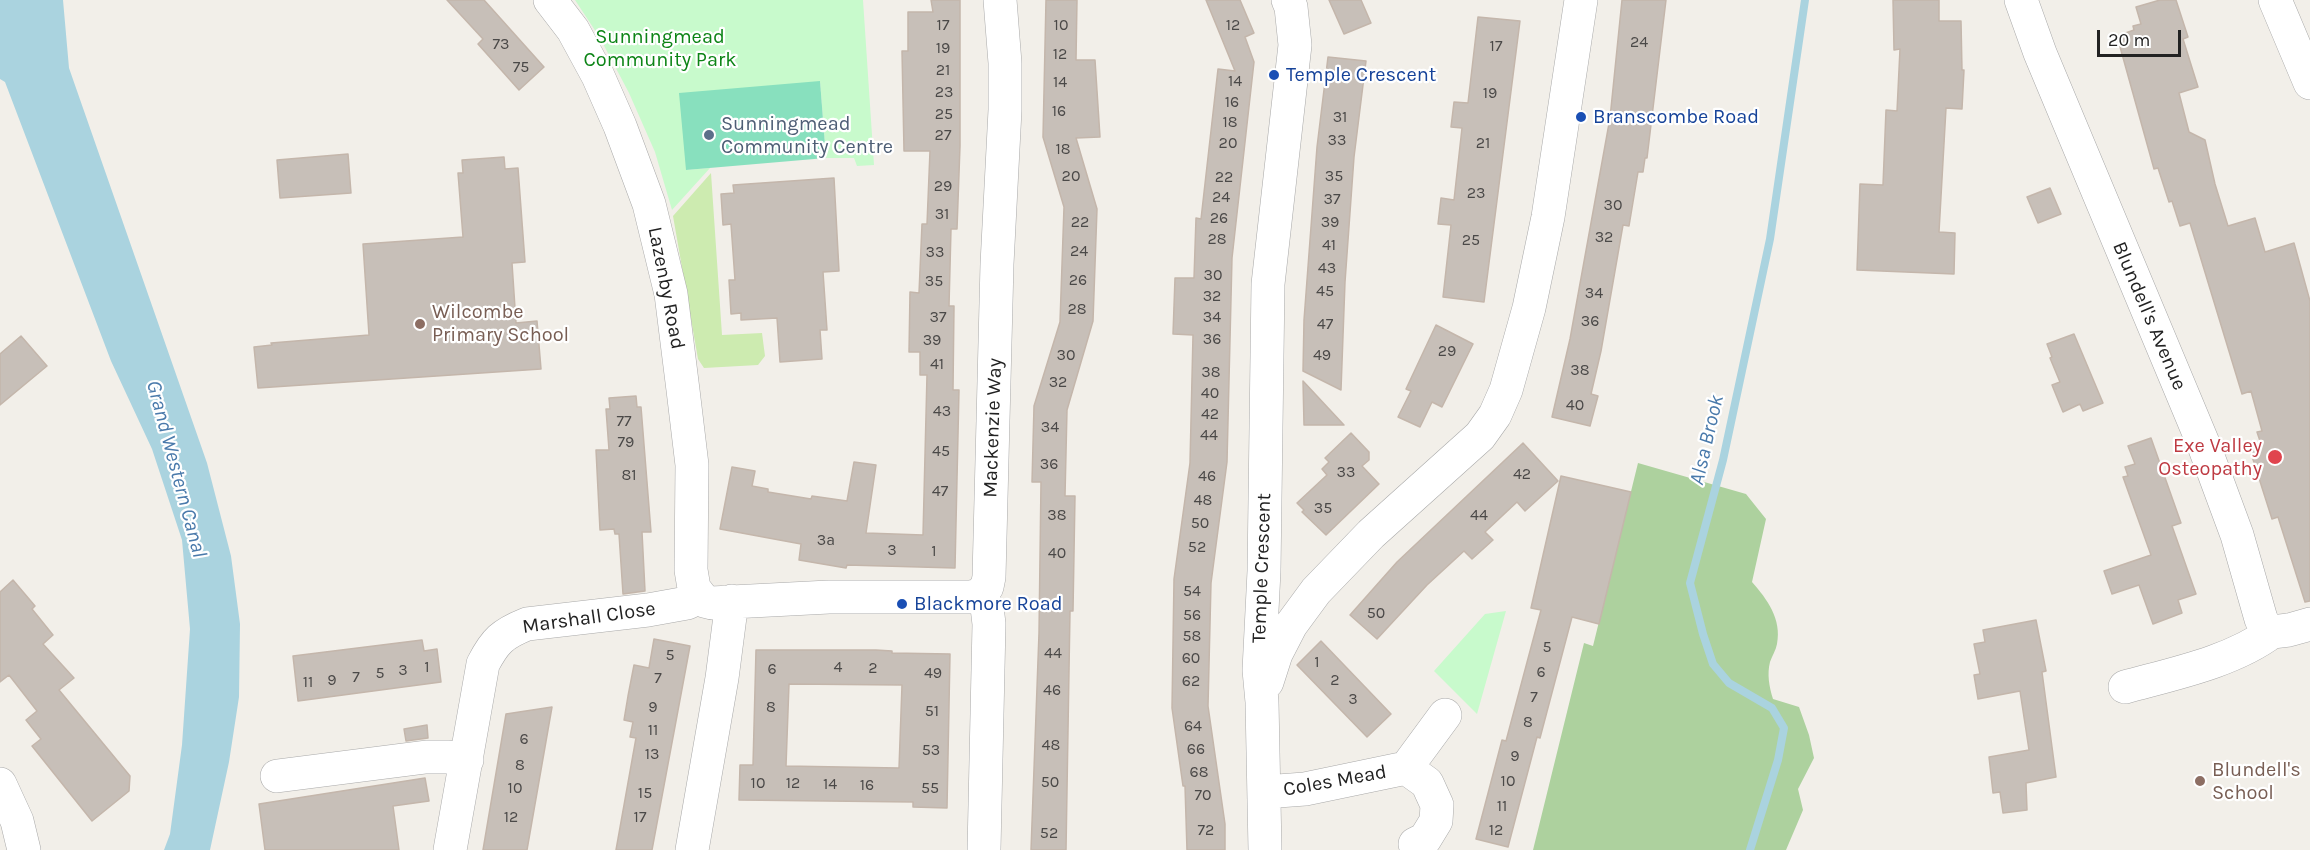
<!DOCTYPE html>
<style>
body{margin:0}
#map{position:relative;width:2310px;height:850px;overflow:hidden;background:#f2efe9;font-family:Karla,sans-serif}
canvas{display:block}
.scale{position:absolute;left:2097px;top:30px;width:84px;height:27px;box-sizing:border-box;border:3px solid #222;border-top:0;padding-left:8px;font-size:18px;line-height:21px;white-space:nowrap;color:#222;-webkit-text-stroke:4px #fff;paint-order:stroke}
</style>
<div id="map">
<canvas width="2310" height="850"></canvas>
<div class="scale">20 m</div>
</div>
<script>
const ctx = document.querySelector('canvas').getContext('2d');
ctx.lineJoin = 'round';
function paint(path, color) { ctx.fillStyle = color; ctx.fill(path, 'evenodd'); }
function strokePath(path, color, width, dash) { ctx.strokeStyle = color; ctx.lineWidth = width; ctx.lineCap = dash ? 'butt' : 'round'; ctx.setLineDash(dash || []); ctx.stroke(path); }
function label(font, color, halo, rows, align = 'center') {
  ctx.font = font + ' Karla,sans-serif'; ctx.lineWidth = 4.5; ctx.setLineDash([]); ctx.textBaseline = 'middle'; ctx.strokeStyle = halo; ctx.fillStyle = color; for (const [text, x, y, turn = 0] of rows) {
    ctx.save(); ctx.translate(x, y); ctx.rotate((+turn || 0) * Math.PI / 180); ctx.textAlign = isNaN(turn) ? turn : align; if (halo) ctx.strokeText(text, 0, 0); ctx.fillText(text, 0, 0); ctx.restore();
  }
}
const grass = new Path2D(`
 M711,173l11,162 40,-2 3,23 -7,9 -54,3 -6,-9 -25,-143z`);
const forest = new Path2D(`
 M1638,463l108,31 20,25 -14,63c15,17 30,37 25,62 -1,6 -5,12 -7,18 -3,12 -1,24 3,37l26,8 10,28 5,23 -16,31 5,21 -17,40h-253l51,-207 9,3z`);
const park = new Path2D(`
 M575,0h288l11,165 -17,1 -3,-8h-28l-6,-77 -134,89 24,-2 -38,42 -17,-58 -26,-59 -29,-55z
 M1506,611l-29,103 -43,-43 51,-57z`);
const pitch = new Path2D(`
 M820,81l6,77 -140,12 -7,-77z`);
const water = new Path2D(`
 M0,0h63l6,68 138,395 24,93 9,68 -1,73 -10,65 -19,88h-46l6,-16 12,-89 8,-116 -8,-89 -30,-91 -41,-88 -106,-279 -5,-3z`);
const stream = new Path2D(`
 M1750,850l28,-90 6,-32 -12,-20 -43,-25 -16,-19 -10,-30 -13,-51 33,-123 47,-221 35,-239`);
const building = new Path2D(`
 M447,0h37l60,67 -25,23 -41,-46 5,-5z
 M931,0h29v146l-3,83h-6l-2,77h5l-1,84h6l-4,178 -108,-3 -1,3 -47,-8 2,-16 -81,-15 12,-62 23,4 -3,15 16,3v3l43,7 1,-3 35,5 7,-39 22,3 -10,68 57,2 4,-160h-7v-23h-11l1,-60 9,1 3,-69h5l3,-73h-26l-2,-100h6v-39h25z
 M1046,0h31l-1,60h19l5,77 -24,1 21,71 -4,112 -26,89 -2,86h10l-2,115h-3l-4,239h-35l8,-217 2,-151h-9l2,-76 26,-84 4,-115 -21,-70z
 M1206,0h34l14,33 -9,4 9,25 -22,196 -5,204 -16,121 -3,123 17,118v26h-38l-2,-64h-2l-11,-78 2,-129 16,-116 3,-128 -20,-1 2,-56h19l2,-60 5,1 17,-150 17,2z
 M1329,0h32l10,23 -27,11z
 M1622,0h44l-19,158h-2l-2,14h-5l-9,54 -6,-1 -22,126 -10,43 7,2 -8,30 -38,-9 18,-78 40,-221z
 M1893,0h46v21h22l1,49h2l-2,39 -16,-1 -7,124 16,1 -1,41 -97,-4 3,-86 23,1 3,-75 11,1 3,-62 -6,1z
 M2160,0h16l12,37 -5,2 15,48 -19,6 10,39 16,8 10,44 13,42 27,-8 10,34 29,-9 16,58v300l-5,1 -27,-85 -6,2 -22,-69 12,-3 -5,-15 5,-1 -11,-40 -9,3 -52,-171 -10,3 -8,-25 -3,1 -11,-34 -4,1 -37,-133 17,-6 -1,-4 8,-2 -5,-17z
 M1478,17l42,4 -36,281 -41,-5 8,-72 -13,-1 3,-26 13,2 8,-72 -11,-1 3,-25 14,1z
 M1328,57l38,4 -12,96 -9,125 -4,108 -38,-19 1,-51 13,-173z
 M348,154l3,39 -71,5 -3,-38z
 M504,157l1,12 13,-1 7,94 -13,1 4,60 21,-2 4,48 -283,19 -4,-41 18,-2 -1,-2 98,-8 -6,-91 100,-7 -5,-64h5l-1,-13z
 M834,178l5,93 -16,1 4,58h-7l2,29 -42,3 -3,-44 -36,2v-7l-10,1 -2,-34h6l-4,-56 -8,1 -2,-31 13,-1 -1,-8z
 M2050,188l11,26 -23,9 -11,-26z
 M1436,325l37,19 -31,63 -10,-5 -12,25 -22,-10 13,-26 -5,-2z
 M2074,334l29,69 -20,8 -3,-7 -17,8 -11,-27 8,-3 -10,-24 2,-1 -5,-13z
 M21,336l26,30 -47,39v-51z
 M1303,381l41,44h-40z
 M636,396l1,11h4l10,125h-9l3,59 -22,3 -4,-60h-4l-1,-5 -14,1 -4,-80h13l-3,-41h4l-1,-11z
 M1351,433l18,19v8l-7,6 17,18 -53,51 -24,-23 2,-2 -7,-7 30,-28 -5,-6 7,-7 -4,-4z
 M2151,438l30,85 -9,3 24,68 -18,6 4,13 -29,11 -14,-39 -27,9 -8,-23 47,-16 -28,-78 5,-1 -3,-9 10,-3 -7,-18z
 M1523,443l35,38 -33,30 -8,-9 -32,30 8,8 -21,19 -8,-8 -37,34 -50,54 -27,-24 47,-53z
 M1561,476l70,16 -32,132 -27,-7 -32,121 -3,-1 -29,110 -32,-8 26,-99 4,1 35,-131 -10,-2z
 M13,580l22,26 -3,3 21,26 -10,9 31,34 -15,12 71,86 -1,15 -37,30 -60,-75 9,-7 -15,-19 11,-9 -28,-36 -9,7v-90z
 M2036,620l10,51 -4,1 14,105 -30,6 1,27 -24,3 -3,-21 -7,1 -4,-36 40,-7 -9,-59 -42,8 -4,-24 6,-1 -6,-30 11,-2 -2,-12z
 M654,639l36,7 -38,204h-36l20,-112 -6,-1 3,-15 -9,-2 4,-24 6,-31 15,3z
 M422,640l2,11 13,-2 4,33 -143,19 -5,-45z
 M1321,641l70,73 -24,23 -70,-72z
 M756,650h120l16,1v2l58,1 -3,154 -34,-1v-5l-174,-2 1,-35h13zM789,684l113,1 -3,83 -113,-2z
 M552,707l-25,143h-44l23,-136z
 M427,725l1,13 -22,3 -2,-12z
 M425,778l4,23 -36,5 6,44h-134l-6,-46z`);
const minor = new Path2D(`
 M550,0l23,30 25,46 22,50 29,78 22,90 12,96 9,75 -1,105 3,18 10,13 8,2 117,-6h141l9,-2
 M2021,0l19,53 163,390 34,92 24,84 5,10 6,3
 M2275,0l35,83
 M2272,632l17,-2 21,-6
 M1267,682l9,-28 15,-29 25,-34 55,-57 109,-98 15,-21 11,-25 23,-82 19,-91 33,-217
 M2125,687c47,-13 107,-25 147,-55
 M1406,768l39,-53
 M277,776l149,-19h23l18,3
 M0,784l17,37 7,29
 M1264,792l41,-3 101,-21 21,15 10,22 -1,16 -11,18 -10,5
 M450,850l33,-186c12,-23 19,-30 44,-40l121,-14 39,-7 13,-6
 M692,850l30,-172 10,-77
 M984,850l5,-226 -2,-17 -8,-12 8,-8 2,-10 8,-313 8,-154v-47l-5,-63
 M1265,850l-3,-148 -3,-32 5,-99 4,-287 27,-239 -4,-38 -3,-7`);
const markers = [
 [1274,75,6,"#1a4fb4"],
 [1581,117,6,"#1a4fb4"],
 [709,135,6,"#5c6f8a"],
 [420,324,6,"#8d6e63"],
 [2275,457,8,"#e0444e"],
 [902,604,6,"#1a4fb4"],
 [2200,781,6,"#8d6e63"]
];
const numberNames = [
 ["17",943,25],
 ["10",1061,25],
 ["12",1233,25],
 ["24",1639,42],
 ["73",501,44],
 ["17",1496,46],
 ["19",943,48],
 ["12",1060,54],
 ["75",521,67],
 ["21",943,70],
 ["14",1235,81],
 ["14",1060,82],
 ["23",944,92],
 ["19",1490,93],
 ["16",1232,102],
 ["16",1059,111],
 ["25",944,114],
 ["31",1340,117],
 ["18",1230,122],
 ["27",943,135],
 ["33",1337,140],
 ["20",1228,143],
 ["21",1483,143],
 ["18",1063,149],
 ["20",1071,176],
 ["35",1334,176],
 ["22",1224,177],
 ["29",943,186],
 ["23",1476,193],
 ["24",1221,197],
 ["37",1332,199],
 ["30",1613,205],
 ["31",942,214],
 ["26",1219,218],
 ["22",1080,222],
 ["39",1330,222],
 ["32",1604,237],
 ["28",1217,239],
 ["25",1471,240],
 ["41",1329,245],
 ["24",1079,251],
 ["33",935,252],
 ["43",1327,268],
 ["30",1213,275],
 ["26",1078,280],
 ["35",934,281],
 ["45",1325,291],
 ["34",1594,293],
 ["32",1212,296],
 ["28",1077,309],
 ["37",938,317],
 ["34",1212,317],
 ["36",1590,321],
 ["47",1325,324],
 ["36",1212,339],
 ["39",932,340],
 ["29",1447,351],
 ["30",1066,355],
 ["49",1322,355],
 ["41",937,364],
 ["38",1580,370],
 ["38",1211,372],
 ["32",1058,382],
 ["40",1210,393],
 ["40",1575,405],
 ["43",942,411],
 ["42",1210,414],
 ["77",624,421],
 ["34",1050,427],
 ["44",1209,435],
 ["79",626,442],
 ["45",941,451],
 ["36",1049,464],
 ["33",1346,472],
 ["42",1522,474],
 ["81",629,475],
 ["46",1207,476],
 ["47",940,491],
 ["48",1203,500],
 ["35",1323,508],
 ["38",1057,515],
 ["44",1479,515],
 ["50",1200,523],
 ["3a",826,540],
 ["52",1197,547],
 ["3",892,550],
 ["1",934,551],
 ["40",1057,553],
 ["54",1192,591],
 ["50",1376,613],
 ["56",1192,615],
 ["58",1192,636],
 ["5",1547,647],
 ["44",1053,653],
 ["5",670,655],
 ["60",1191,658],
 ["1",1317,662],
 ["1",427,667],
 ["4",838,667],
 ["2",873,668],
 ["6",772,669],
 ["3",403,670],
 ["6",1541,672],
 ["5",380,673],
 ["49",933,673],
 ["7",356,677],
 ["7",658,678],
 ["9",332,680],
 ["2",1335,680],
 ["62",1191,681],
 ["11",308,682],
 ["46",1052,690],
 ["7",1534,697],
 ["3",1353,699],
 ["9",653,707],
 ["8",771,707],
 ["51",932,711],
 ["8",1528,722],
 ["64",1193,726],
 ["11",653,730],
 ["6",524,739],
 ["48",1051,745],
 ["66",1196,749],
 ["53",931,750],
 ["13",652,754],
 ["9",1515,756],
 ["8",520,765],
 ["68",1199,772],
 ["10",1508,781],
 ["50",1050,782],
 ["10",758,783],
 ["12",793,783],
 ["14",830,784],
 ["16",867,785],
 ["10",515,788],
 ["55",930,788],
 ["15",645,793],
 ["70",1203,795],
 ["11",1502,806],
 ["12",511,817],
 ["17",640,817],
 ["72",1206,830],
 ["12",1496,830],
 ["52",1049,833]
];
const parkNames = [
 ["Sunningmead",660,37],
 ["Community Park",660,60]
];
const transitNames = [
 ["Temple Crescent",1286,75],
 ["Branscombe Road",1593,117],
 ["Blackmore Road",914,604]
];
const serviceNames = [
 ["Sunningmead",721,124],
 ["Community Centre",721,147]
];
const streetNames = [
 ["Lazenby Road",666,288,79],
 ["Blundell's Avenue",2149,316,67],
 ["Mackenzie Way",993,428,-88],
 ["Temple Crescent",1262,568,-88],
 ["Marshall Close",589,618,-8],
 ["Coles Mead",1335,781,-10]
];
const educationNames = [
 ["Wilcombe",432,312],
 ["Primary School",432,335],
 ["Blundell's",2212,770],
 ["School",2212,793]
];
const healthNames = [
 ["Exe Valley",2262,446],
 ["Osteopathy",2262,469]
];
const waterNames = [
 ["Alsa Brook",1707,440,-77],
 ["Grand Western Canal",176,469,75]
];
paint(grass, '#cdebb0');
paint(forest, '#add19e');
paint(park, '#c8facc');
paint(pitch, '#88e0be');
paint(water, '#aad3df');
strokePath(stream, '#aad3df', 8);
paint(building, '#c7bfb8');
strokePath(building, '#c4b6ab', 1.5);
strokePath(minor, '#a9a9a9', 34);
strokePath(minor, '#fff', 33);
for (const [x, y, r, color] of markers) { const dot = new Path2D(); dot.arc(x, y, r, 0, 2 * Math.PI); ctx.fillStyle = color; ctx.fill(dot); strokePath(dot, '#fff', 2); }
label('16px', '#4b4948', null, numberNames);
label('20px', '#0c8416', '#fff', parkNames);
label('20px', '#164399', '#fff', transitNames, 'left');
label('20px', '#4e5e75', '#fff', serviceNames, 'left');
label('20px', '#222', '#fff', streetNames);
label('20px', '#785e54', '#fff', educationNames, 'left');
label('20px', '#be3a42', '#fff', healthNames, 'right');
label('italic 21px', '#4a7aab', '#fff', waterNames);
</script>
